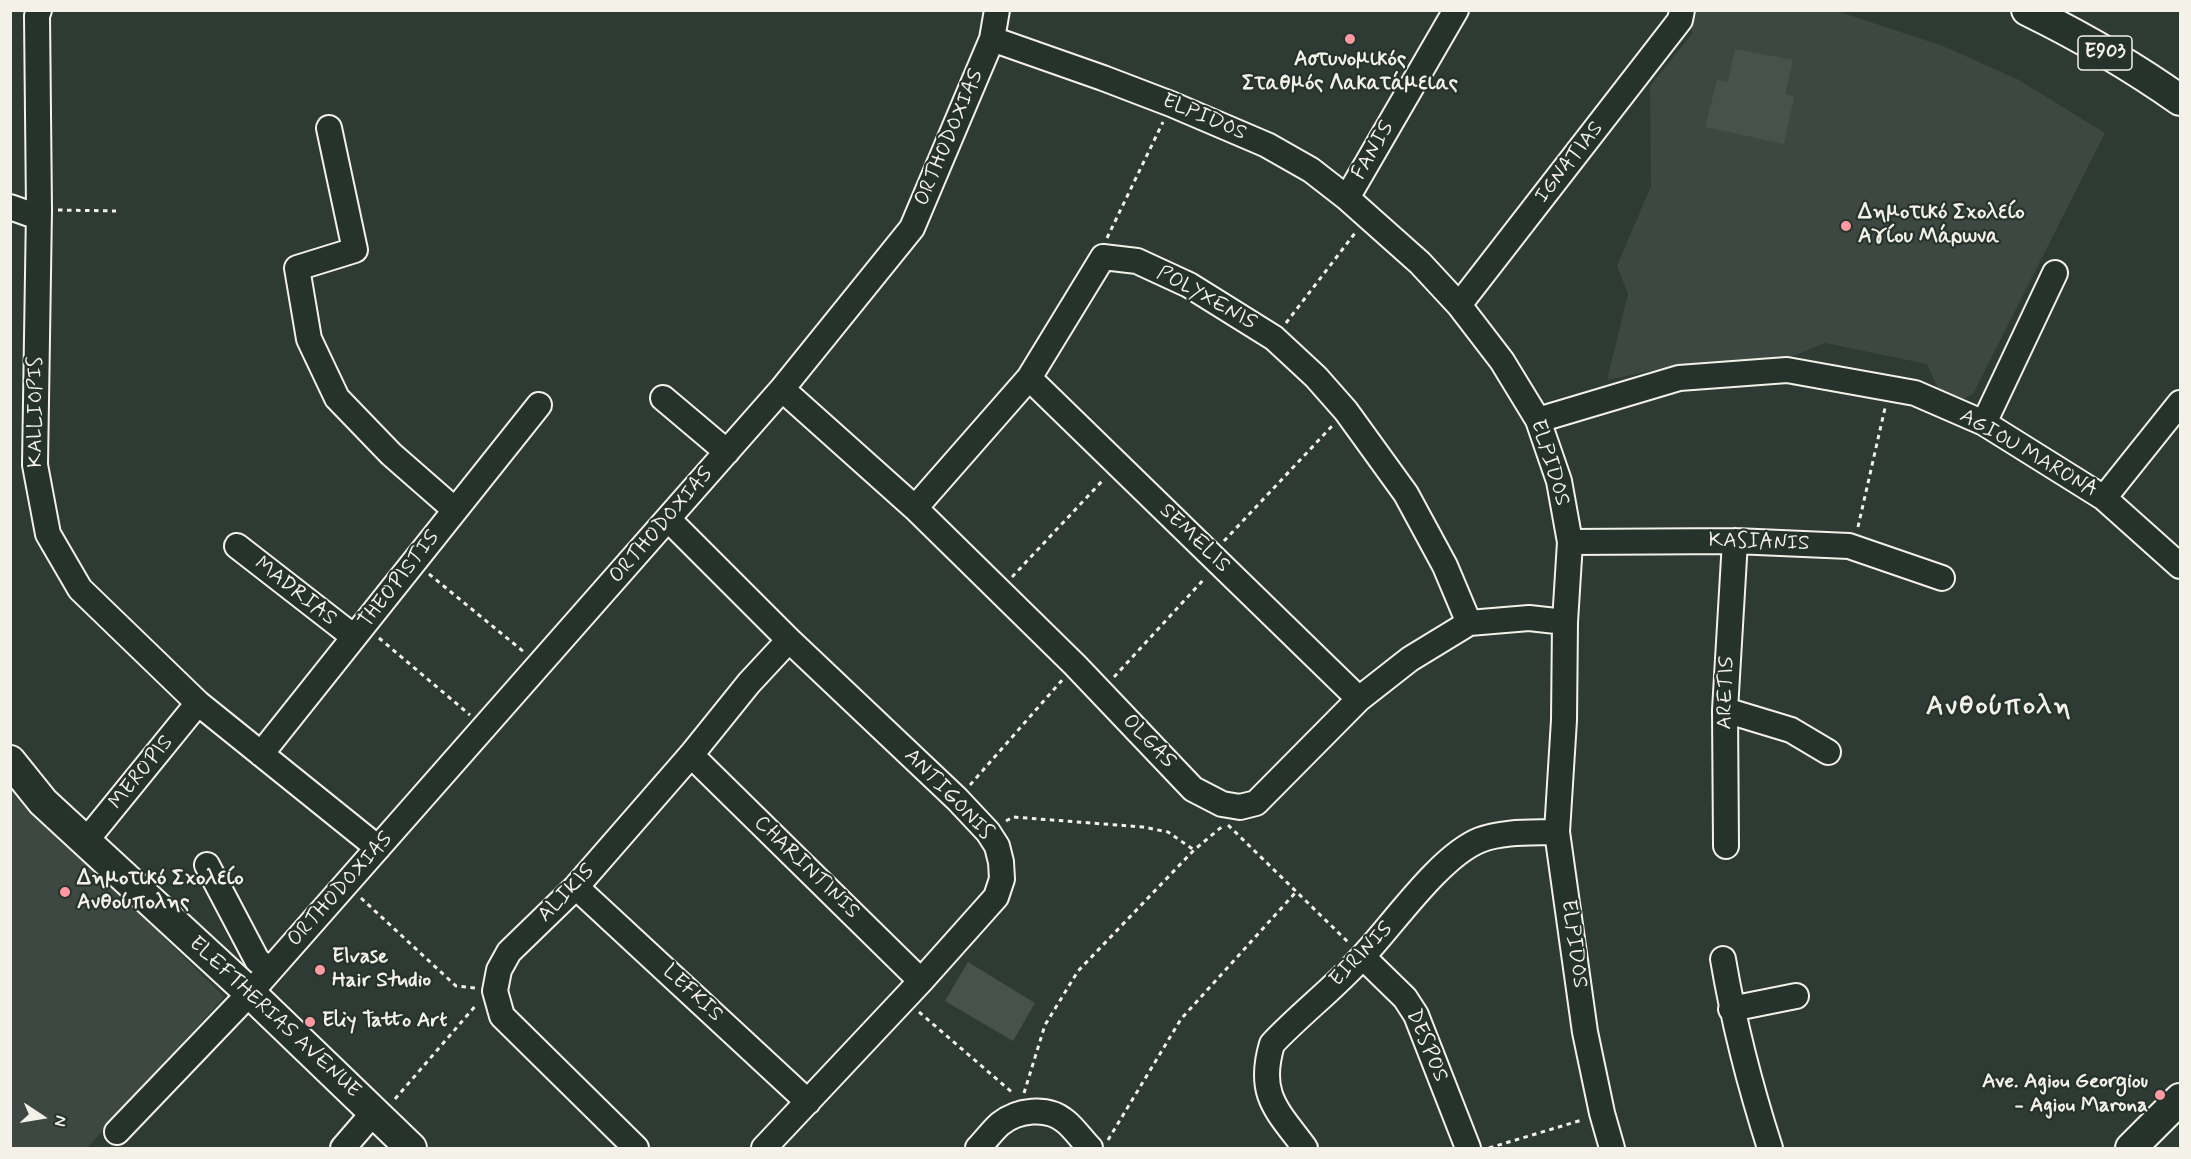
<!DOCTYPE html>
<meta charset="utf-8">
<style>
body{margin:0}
#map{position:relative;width:2191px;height:1159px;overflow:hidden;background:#2e3b34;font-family:Mynerve,sans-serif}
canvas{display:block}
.frame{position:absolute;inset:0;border:12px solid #f4f1e8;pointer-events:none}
.north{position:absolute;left:12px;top:1087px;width:60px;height:60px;-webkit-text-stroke:4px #26332d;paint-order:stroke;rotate:102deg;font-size:16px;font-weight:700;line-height:24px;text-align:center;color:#f4f1e8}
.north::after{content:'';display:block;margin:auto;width:21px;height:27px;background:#f4f1e8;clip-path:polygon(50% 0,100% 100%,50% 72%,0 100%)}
</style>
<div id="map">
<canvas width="2191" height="1159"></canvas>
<div class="frame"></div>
<div class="north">N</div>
</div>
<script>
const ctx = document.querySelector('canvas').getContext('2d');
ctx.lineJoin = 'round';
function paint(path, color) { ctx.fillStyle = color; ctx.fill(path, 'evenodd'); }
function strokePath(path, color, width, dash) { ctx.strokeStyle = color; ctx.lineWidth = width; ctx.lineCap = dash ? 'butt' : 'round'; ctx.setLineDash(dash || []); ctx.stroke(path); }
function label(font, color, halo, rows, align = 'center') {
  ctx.font = font + ' Mynerve,sans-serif'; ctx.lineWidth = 4.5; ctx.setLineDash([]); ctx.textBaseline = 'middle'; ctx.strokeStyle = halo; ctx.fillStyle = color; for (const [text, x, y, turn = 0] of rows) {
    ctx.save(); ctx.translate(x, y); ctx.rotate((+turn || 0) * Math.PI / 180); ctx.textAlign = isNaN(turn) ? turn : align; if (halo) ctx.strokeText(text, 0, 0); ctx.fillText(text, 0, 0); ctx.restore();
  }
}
const built = new Path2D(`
 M1692,11h145l106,35 74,33 88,54 -132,261 -14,7 -18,-6 -14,-31 -102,-21 -39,16 -108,6 -71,15 21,-86 -11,-28 34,-80 -1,-100 42,-52z
 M10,784l214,213 -137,151h-76z`);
const green = new Path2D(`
 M1735,49l58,11 -8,34 9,3 -10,47 -79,-17 12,-47 11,2z
 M968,962l67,41 -22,38 -68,-40z`);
const path = new Path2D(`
 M58,210l58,1
 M1107,238l56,-116
 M1286,323l69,-90
 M1858,527l27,-119
 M1224,541l108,-115
 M429,574l95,78
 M1012,577l92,-98
 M379,638l91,77
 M1114,677l91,-99
 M970,785l93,-106
 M1006,821l7,-4 130,10 25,5 26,18
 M1228,825l120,117
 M361,898l95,88 19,2
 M919,1012l95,82
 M1024,1093l21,-68 33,-54 116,-121 30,-25
 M395,1099l82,-95
 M1108,1140l73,-121 115,-127
 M1489,1148l93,-28`);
const minor = new Path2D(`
 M39,10l-2,6 2,194 -4,255 13,69 32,55 118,114 180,145
 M992,39l111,39 68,26 96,41 44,25 36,28 73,65 39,42 43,56 36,59 21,61 11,61 -5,80 -1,98 -7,112 28,200 17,81 10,35
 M329,128l26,122 -58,18 12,71 28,59 54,56 64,56
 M1347,198l109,-188
 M10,207l28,10
 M1459,305l221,-285 2,-10
 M1029,378l330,321
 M782,389l133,119 160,157 118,124 29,15 18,3 16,-4 103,-104 51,-40 59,-36 60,-5 36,4
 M663,398l64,54
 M1538,420l141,-42 108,-8 128,23 69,30 120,75 76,68
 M1984,423l71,-150
 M2104,498l76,-95
 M915,508l114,-130 74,-121 34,4 52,24 85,53 42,39 30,34 60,83 39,72 24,57
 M668,519l121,121 168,159 31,33 9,14 4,16 1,17 -6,18 -75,84 -157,167
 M1570,542l165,-1 114,5 93,32
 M237,546l117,91
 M1725,710l66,20 37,22
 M261,754l278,-349
 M691,755l230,226
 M85,842l113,-139
 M1726,846l-1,-136 10,-169
 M207,865l50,95 12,10
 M576,887l232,215
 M1363,957l42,41 11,17 52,133
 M1723,959c11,65 27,127 47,189
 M1731,1009l65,-13
 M117,1132l133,-139 532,-604 130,-161 80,-189 5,-29
 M343,1148l31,-36
 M636,1148l-134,-132 -7,-25 4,-21 10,-18 67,-65 115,-132 58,-72 40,-43
 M978,1148c7,-7 14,-17 22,-24 17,-14 47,-18 65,-3 9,7 17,19 25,27
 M1305,1148c-28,-38 -48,-53 -33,-104 29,-31 64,-57 92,-89 30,-32 76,-99 116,-115 24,-9 52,-7 77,-8`);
const major = new Path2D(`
 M2027,10c53,26 105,56 153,90
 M10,761l33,41 207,191 161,155
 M2131,1148l49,-49`);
const markers = [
 [1350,39,6,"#ff9aa2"],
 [1846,226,6,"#ff9aa2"],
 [65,892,6,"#ff9aa2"],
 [320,970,6,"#ff9aa2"],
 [310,1022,6,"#ff9aa2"],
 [2160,1095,6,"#ff9aa2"]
];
const shields = [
 [2105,53,54]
];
const shieldNames = [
 ["E903",2105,53]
];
const poiNames = [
 ["Αστυνομικός",1350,61,"center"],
 ["Σταθμός Λακατάμειας",1350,85,"center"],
 ["Δημοτικό Σχολείο",1858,214],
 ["Αγίου Μάρωνα",1858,238],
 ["Δημοτικό Σχολείο",77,880],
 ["Ανθούπολης",77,904],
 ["Elvase",332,958],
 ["Hair Studio",332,982],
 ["Eliy Tatto Art",322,1022],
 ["Ave. Agiou Georgiou",2148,1083,"right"],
 ["- Agiou Marona",2148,1107,"right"]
];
const streetNames = [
 ["ELPIDOS",1204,118,23],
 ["ORTHODOXIAS",950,138,-67],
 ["FANIS",1374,151,-60],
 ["IGNATIAS",1570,163,-52],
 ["POLYXENIS",1206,299,29],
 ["KALLIOPIS",37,412,-90],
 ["AGIOU MARONA",2028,454,30],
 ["ELPIDOS",1549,463,73],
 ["ORTHODOXIAS",662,526,-49],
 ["SEMELIS",1194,539,44],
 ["KASIANIS",1759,543,2],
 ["THEOPISTIS",400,580,-52],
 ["MADRIAS",295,592,38],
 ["ARETIS",1727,693,-88],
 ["OLGAS",1148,742,46],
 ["MEROPIS",142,773,-51],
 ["ANTIGONIS",948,795,46],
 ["CHARINTINIS",806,868,44],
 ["ORTHODOXIAS",341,890,-48],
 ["ALIKIS",567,894,-46],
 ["ELPIDOS",1573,944,82],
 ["EIRINIS",1362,955,-46],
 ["LEFKIS",692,994,43],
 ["ELEFTHERIAS AVENUE",274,1018,43],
 ["DESPOS",1426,1046,67]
];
const districtNames = [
 ["Ανθούπολη",1999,708]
];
paint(built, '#3c4841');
paint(green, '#48524c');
strokePath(minor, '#f4f1e8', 28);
strokePath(major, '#f4f1e8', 34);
strokePath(path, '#f4f1e8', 3, [4.5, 4.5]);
strokePath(minor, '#26332d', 24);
strokePath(major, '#26332d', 30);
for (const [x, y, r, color] of markers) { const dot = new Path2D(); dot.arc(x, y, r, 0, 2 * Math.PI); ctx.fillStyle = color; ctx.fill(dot); strokePath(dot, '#26332d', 2); }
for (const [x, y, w] of shields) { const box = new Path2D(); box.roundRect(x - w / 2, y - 17, w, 34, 4.5); ctx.fillStyle = '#26332d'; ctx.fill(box); strokePath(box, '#f4f1e8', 1.5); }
label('bold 20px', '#f4f1e8', null, shieldNames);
label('bold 21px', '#f4f1e8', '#26332d', poiNames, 'left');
label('21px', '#f4f1e8', '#26332d', streetNames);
ctx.letterSpacing = '1.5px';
label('bold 27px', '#f4f1e8', '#26332d', districtNames);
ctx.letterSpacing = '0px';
</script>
